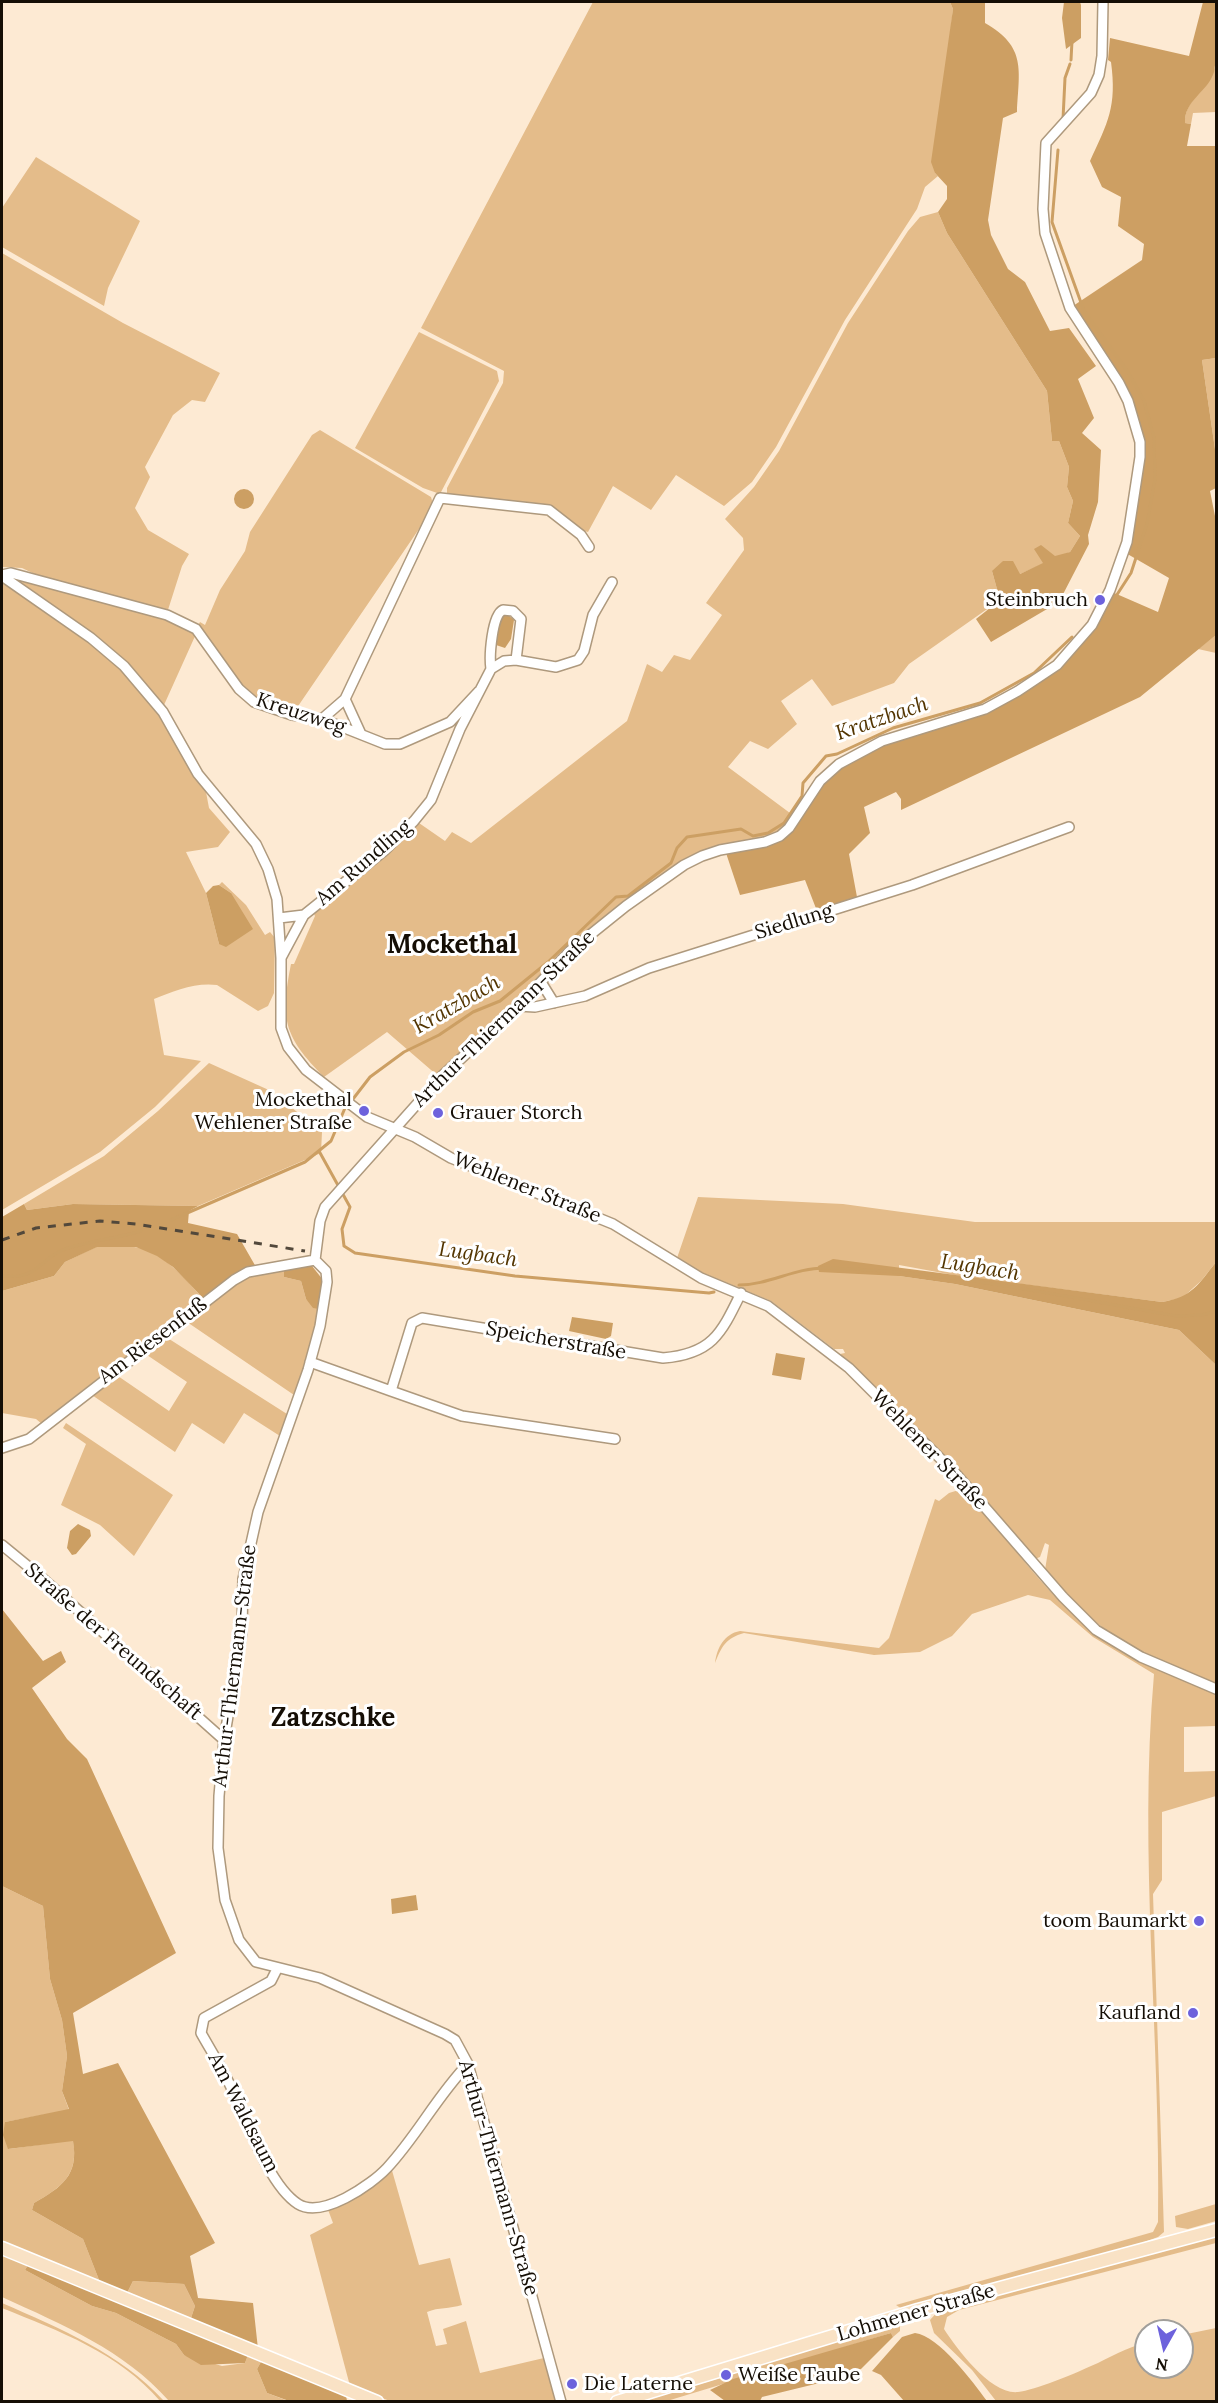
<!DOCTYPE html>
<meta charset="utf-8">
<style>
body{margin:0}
#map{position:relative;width:1218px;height:2403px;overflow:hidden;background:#fdead3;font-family:Lora,serif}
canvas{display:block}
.frame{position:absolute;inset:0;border:3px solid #150e05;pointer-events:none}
.north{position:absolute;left:1134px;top:2319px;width:60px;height:60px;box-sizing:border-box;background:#fff;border:2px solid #a19f9b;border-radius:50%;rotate:188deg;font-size:16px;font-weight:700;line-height:24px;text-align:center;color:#150e05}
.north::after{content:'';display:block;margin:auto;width:21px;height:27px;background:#6d62dc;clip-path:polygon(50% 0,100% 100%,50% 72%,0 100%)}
</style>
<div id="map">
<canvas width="1218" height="2403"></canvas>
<div class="frame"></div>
<div class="north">N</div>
</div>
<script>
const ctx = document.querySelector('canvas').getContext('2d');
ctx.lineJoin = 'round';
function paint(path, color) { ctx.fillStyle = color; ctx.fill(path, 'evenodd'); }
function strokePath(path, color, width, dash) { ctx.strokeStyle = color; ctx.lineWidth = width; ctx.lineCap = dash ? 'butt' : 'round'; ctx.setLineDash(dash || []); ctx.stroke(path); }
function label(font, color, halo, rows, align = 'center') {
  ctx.font = font + ' Lora,serif'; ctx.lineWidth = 6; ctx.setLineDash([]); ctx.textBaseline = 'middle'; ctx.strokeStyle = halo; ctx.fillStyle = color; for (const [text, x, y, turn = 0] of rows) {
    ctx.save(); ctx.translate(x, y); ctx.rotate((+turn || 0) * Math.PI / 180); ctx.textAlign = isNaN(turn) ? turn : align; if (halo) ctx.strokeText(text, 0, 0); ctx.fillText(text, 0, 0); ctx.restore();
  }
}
const green = new Path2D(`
 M593,2h357l3,7 -18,164 3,3 -13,11 -8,22 -72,111 -69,127 -24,35 -28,24 -48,-31 -25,35 -38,-24 -25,46 -8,-2 -21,-17 -112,-17v-8l56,-105 1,-12 -83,-43z
 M1216,62v50l-23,1 -2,11 -6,-1c-1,-25 27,-35 31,-61z
 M36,157l104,64 -32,67 -4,18 -102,-59v-39z
 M938,212l9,21 100,158 5,50h7l10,26 -2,20 6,14 -5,22 12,13 -10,16 -50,22 -28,-3 8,29 -91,64 -15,19 -62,23 -20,-27 -31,22 16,23 -29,25 -18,-8 -22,26 66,49 -16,18 -57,12 -97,56 -54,45 -132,129 -51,-44 -63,45c-40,-41 -44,-57 -33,-113h3l21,-48 -2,-4 55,-43 51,-46 26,18 7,-9 19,11 156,-122 20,-57 15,8 12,-17 16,5 32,-45 -16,-12 38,-53 -1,-12 -18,-19 29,-32 25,-36 69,-128 60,-92 12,-14z
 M2,253l121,70 97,50 -15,29 -13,-2 -19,15 -28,52 5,10 -15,31 13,22 41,24 -7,12 -15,47 -124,-35 -21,-10 -20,-1z
 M419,332l78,39 2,10 -59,113 -17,-6 -68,-40z
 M1216,358v98l-14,-96z
 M320,430l111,67 3,10 -142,208 -38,-13 -58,-73 4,-7 5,3 15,-35 25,-39 5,-19 62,-97z
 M18,579l148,40 30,15 -32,71 -39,-43 -109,-80z
 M2,581l84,58 35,29 40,48 45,76 3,16 21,24 -12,15 -32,5 20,41 13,51 12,-51 -12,-8 3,-3 24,23 19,30 5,-3 5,6 -1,55 -6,13 -10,5 -41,-26c-21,-3 -44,6 -63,14l10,56 37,6 -46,46 -55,45 -98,58z
 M1216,635v18l-18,-4z
 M209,1063l62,28 51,41 -1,21 -123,53 -125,-2 -46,6 -3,-6 80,-48 54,-45z
 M698,1197l145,7 132,18h241v40l-15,19 -19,17 -20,4 -203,-26 -60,-11v11l56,8 224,46 37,35v320c-76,-32 -117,-48 -171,-115l4,-25 -4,-2 -5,14 -5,2 -74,-88 -121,-117 5,-1 -2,-4h-9l-63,-48 -68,-28 -26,-15z
 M96,1247c13,0 26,-1 38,0 29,3 51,33 70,52l-121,91 -41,34 -6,-5 -34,-6v-122l52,-15 11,-14z
 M284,1269v8l17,4 5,18 13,10 -13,57 -12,29 -107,-73 60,-46z
 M166,1337l121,77 -7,22 -36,-23 -20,31 -32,-21 -17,29 -86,-59 26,-19 54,37 18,-29 -43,-29z
 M66,1423l107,72 -39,61 -34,-31 -39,-20 25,-61 -23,-16z
 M962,1489l6,4c44,51 89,117 144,153 32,21 69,33 104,47v33l-32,1v45l32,-1v25l-54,16v68l-9,14 11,338 -6,5 -19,7 -237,65 -6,-4 257,-73 5,-10c3,-183 -20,-365 -4,-548l-61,-37 -43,-37 -22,-5 -56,19 -20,22 -32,16 -46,3 -130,-22c-18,5 -22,13 -29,30 2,-15 9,-29 25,-32l139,17 10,-10 46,-139 4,2 10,-8z
 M2,1886l41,20 7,73 12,41 5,36 -5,35 7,19 -64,12 4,27 64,-9c6,35 -11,47 -39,63l-2,7 51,29 18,46 -99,-41z
 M391,2167l28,98 31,-7 12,47c-13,4 -23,2 -35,7l9,34 11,-2 -4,-15 23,-8 14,52 64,-15 12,43h-166l-40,-15 -40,-151 23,-12 -6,-16z
 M1216,2204v17l-28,8 -12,-2 -1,-11z
 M1216,2236v7l-257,67 -12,7 -3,12c13,20 47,66 74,63 17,-2 56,-18 73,-26 19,-8 35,-19 55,-23v24h36v-32l34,-7v73h-220l-24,-31 -38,-37 -4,-13 9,-10z
 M2,2255l26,10 -3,5 67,36 24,7 60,31 8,11 38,11 23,-3 3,-8 14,5 -5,9 10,24 21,8h-119c-45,-51 -106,-76 -167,-104z
 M133,2281l51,3 11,22 -5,15 -64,-26z
 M2,2303c59,26 118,50 162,98h-4c-41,-48 -101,-70 -158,-93z
 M895,2324l5,2v5l-7,6 -2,-4 -224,68 -27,1 83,-25 1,3 8,-3v-3z`);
const forest = new Path2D(`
 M950,2h35v21c42,24 34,47 32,89l-14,6 -15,102 3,15 17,34 17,13 25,49 19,-3 27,38 -18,13 16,39 -12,15 19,17 -3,52 -10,33 1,9 -30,58 -68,40 -15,-23 24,-19 -8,-29 11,-10h10l7,13 23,-11 -9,-14 7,-4 14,11 15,-4 10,-16 -12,-13 5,-22 -6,-14 2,-20 -10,-26h-7l-5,-50 -100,-158 -9,-21 9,-13v-13l-12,-13 -4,-11 22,-153z
 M1203,2h13c0,21 2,49 -2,70 -6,20 -30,28 -29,51l6,1 -4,22h29v212l-14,2 14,96v32l-6,3 6,30v114l-76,62 -239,113v-11l-5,-7 -32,15 6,26 -21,21 8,43 -40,14 -12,-31 -65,15 -14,-42 41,-7 16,-7 38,-55 19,-17 42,-23 103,-33 74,-43 34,-36 19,-40 46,20 11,-34 -45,-26 16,-95 -12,-56 -58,-93 72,-48 2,-16 -26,-18 3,-29 -19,-10 -12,-26c18,-39 27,-54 21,-99l-3,-2 2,-22 79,18z
 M24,1204l3,6 46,-6 125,2 -9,5 -1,12 49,11 19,33 -23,9 -29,23 -31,-32 -16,-11 -21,-9h-39l-32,15 -11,14 -52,15v-74z
 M833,1259l329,43c30,-5 36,-17 54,-40v103l-37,-35 -224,-46 -56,-8 -80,-4 -1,-6z
 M304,1265l8,1 11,14 -4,29 -6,-1 -7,-9 -5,-18 -17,-4v-8z
 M2,1609l41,52 18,-10 5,11 -34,26 35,51 20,20 89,194 -103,60 10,61 35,-11 97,180 -25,13 8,42 55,5 5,46 -68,-28 5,-15 -11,-22 -51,-3 -7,14 -25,-10 -18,-46 -51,-29 2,-7c28,-16 45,-28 39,-62l-65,8 -5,-14 2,-13 64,-13 -7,-18 5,-35 -5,-36 -12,-41 -7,-73 -41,-20z
 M28,2265l220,90 -3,8 -44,2 -17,-10 -8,-11 -60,-31 -24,-7 -67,-36z
 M891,2333l2,4 -32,32 -14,4 -3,4 -82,20 -2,4h-35l-15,-11 23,-11z
 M915,2333c24,3 58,49 72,68h-83l-23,-26 -9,-4 30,-34z
 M262,2360l84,35 1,6h-58l-22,-8 -10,-24z`);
const water = new Path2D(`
 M1064,2h16l1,3v33l-15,11 -4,-31z
 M234 499a10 10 0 1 1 20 0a10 10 0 1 1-20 0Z
 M507,614l7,6 -3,19 -6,9 -9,-3 4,-27z
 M219,885l12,8 22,36 -27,18 -7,-3 -13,-51 7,-7z
 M572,1317l41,6 -2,13 -5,3 -37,-8z
 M776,1353l29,5 -4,22 -29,-5z
 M78,1524l12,6 1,6 -15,18 -4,1 -5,-7 3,-17z
 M416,1895l2,15 -26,4 -1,-15z`);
const stream = new Path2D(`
 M1071,60l1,-19
 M1063,119l2,-41 5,-14
 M1058,150l-6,72 32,89 44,61 16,29 10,37 1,41 -8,45 -16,49 -33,51
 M353,1099l17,-22 34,-25 35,-17 34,-23 27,-11 48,-39 68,-65 12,-1 43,-33 6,-15 10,-11 54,-8 12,7 15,-3 16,-10 18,-27 1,-13 23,-27 11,-2 56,-26 87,-25 54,-30 38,-36
 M319,1151l31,56 -8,22 2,17 11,7 160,23 194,17 5,-1
 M171,1220l134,-58 26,-21 14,-33
 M2,1276c39,4 37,-19 66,-28 24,-7 49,-10 73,-17
 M739,1285c29,0 56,-17 85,-17 119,2 236,28 353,48l25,-1 14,-4`);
const minor = new Path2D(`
 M2,575l9,-2 156,42 29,14 43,60 15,13 38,13 30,4 63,25h15l50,-22 29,-31
 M2,576l89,62 33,28 39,46 35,62 58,70 12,25 9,30 4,59v70l7,19 18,23 61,47 48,20 36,21 162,66 88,54 67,28 81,62 33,33 74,73 107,123 33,33 45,27 75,32
 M491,669c-2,-13 1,-54 12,-59l10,1 8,8 -5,41
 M345,699l16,35
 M322,719l23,-20 95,-201 109,12 32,25 8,12
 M279,918l25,-3
 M281,958l23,-43 81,-65 29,-29 17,-21 29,-71 31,-60 13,-8 12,-1 40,7 22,-7 6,-9 9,-36 19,-33
 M541,982l13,21
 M518,1006l17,1 50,-11 64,-28 263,-83 157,-58
 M310,1362l81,29 21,-68 10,-5 241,40c49,-4 58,-24 78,-65
 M391,1391l71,25 153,23
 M2,1448l27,-9 205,-159 14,-8 67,-12
 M2,1545l39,32 183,163
 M277,1969l-6,12 -67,37 -3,15c9,16 19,32 27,48 17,33 39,103 70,123 24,15 73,-19 89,-36 30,-32 50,-72 81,-104
 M561,2402l-93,-338 -13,-24 -10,-6 -125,-56 -64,-16 -17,-22 -14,-40 -7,-52 1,-52 5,-56 18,-108 1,-53 15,-67 50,-142 12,-44 7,-44 -1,-11 -11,-11 5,-39 5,-14 117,-131 76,-70 52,-55 56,-45 58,-41 18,-9 18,-6 45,-8 15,-6 9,-8 31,-47 19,-17 43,-23 103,-32 33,-18 39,-26 35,-40 18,-35 17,-48 13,-85v-15l-12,-41 -9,-18 -49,-75 -25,-75 -2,-24 3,-66 45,-50 8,-18 3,-19 1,-54`);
const major = new Path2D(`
 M2,2248l375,154
 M617,2402l301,-92 298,-80`);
const rail = new Path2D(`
 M2,1240l34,-12 64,-7 36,3 169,27`);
const markers = [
 [1100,600,6,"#6d62dc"],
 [364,1111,6,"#6d62dc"],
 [438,1113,6,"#6d62dc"],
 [1199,1921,6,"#6d62dc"],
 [1193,2013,6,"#6d62dc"],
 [726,2375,6,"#6d62dc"],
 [572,2384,6,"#6d62dc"]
];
const poiNames = [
 ["Steinbruch",1088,600],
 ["Mockethal",352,1100],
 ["Wehlener Straße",352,1123],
 ["Grauer Storch",450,1113,"left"],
 ["toom Baumarkt",1187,1921],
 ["Kaufland",1181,2013],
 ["Weiße Taube",738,2375,"left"],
 ["Die Laterne",584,2384,"left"]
];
const streetNames = [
 ["Kreuzweg",301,714,18],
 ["Am Rundling",364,863,-41],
 ["Siedlung",794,922,-17],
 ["Arthur-Thiermann-Straße",504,1019,-44],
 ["Wehlener Straße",527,1188,22],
 ["Am Riesenfuß",153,1341,-37],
 ["Speicherstraße",556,1341,10],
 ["Wehlener Straße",929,1450,46],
 ["Straße der Freundschaft",113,1642,41],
 ["Arthur-Thiermann-Straße",235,1666,-83],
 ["Am Waldsaum",243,2113,63],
 ["Arthur-Thiermann-Straße",498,2178,74],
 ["Lohmener Straße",916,2313,-16]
];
const waterNames = [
 ["Kratzbach",882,719,-19],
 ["Kratzbach",457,1005,-30],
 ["Lugbach",478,1255,8],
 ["Lugbach",980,1268,9]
];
const districtNames = [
 ["Mockethal",452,946],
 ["Zatzschke",333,1719]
];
paint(green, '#e4bc8a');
paint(forest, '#cd9f63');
paint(water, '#cc9f63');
strokePath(stream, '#cc9f63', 3);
strokePath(minor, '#ae997d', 12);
strokePath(major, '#fff', 15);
strokePath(minor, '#fff', 9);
strokePath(major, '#f9e2c5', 12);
strokePath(rail, '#52483b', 3, [8, 8]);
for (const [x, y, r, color] of markers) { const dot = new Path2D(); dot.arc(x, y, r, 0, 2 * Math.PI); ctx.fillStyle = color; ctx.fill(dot); strokePath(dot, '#fff', 2); }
label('20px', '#150e05', '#fff', poiNames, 'right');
label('20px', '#150e05', '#fff', streetNames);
label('italic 21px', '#533501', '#fff', waterNames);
label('bold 26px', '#150e05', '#fff', districtNames);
</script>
